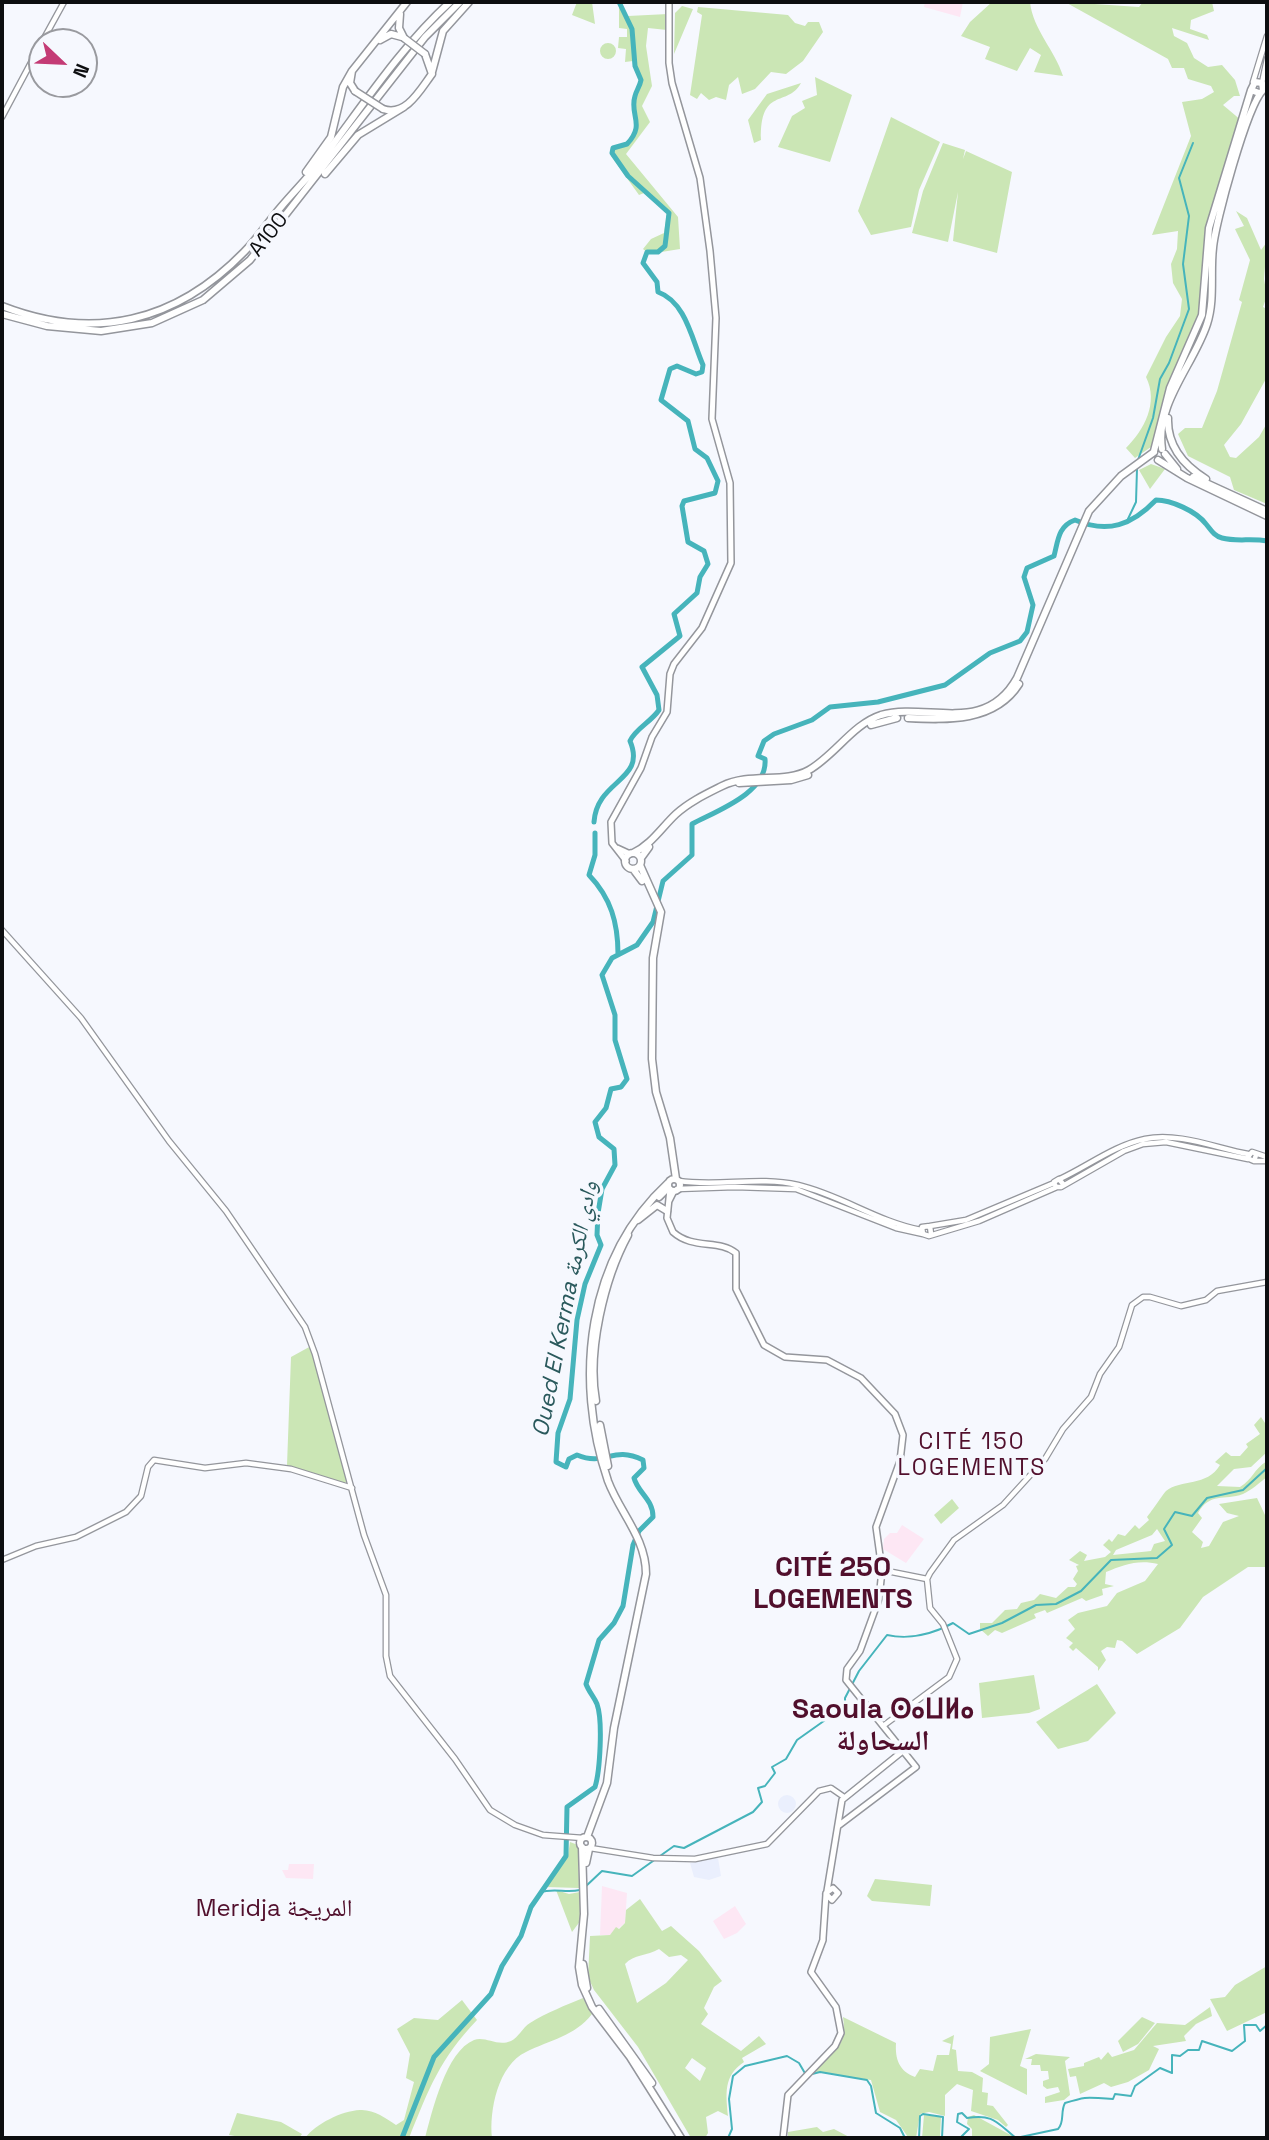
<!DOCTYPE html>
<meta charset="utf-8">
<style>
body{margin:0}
#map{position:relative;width:1269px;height:2140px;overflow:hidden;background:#f6f8fe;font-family:"Space Grotesk",sans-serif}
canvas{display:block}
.frame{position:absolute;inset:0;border:4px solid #0d0e10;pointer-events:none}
.north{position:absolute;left:28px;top:28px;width:70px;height:70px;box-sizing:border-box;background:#f6f8fe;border:2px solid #999a9f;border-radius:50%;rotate:113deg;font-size:19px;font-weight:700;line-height:28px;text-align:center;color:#0d0e10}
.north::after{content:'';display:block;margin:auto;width:24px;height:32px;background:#c43b75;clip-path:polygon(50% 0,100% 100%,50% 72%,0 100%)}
</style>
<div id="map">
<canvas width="1269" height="2140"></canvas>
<div class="frame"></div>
<div class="north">N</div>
</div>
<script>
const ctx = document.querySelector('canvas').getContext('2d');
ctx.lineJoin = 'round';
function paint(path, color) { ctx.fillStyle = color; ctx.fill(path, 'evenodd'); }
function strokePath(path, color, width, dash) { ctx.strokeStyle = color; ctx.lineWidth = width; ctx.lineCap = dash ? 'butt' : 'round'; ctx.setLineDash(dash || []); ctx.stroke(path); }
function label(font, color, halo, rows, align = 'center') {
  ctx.font = font + ' "Space Grotesk","Noto Naskh Arabic","Noto Sans Tifinagh",sans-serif'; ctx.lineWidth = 7; ctx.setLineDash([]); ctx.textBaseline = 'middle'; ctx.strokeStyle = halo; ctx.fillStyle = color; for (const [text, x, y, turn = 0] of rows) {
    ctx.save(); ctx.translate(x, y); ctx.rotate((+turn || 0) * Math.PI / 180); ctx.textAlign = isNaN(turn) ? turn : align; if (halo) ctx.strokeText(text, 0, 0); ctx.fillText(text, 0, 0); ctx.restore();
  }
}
const built = new Path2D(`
 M778 1804a9 9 0 1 1 18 0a9 9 0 1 1-18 0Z
 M718,1858l3,18 -12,4 -15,-3 -4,-14z`);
const education = new Path2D(`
 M925,2h38l-3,15 -36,-10z
 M902,1525l22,14 -18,24 -23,-14 1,-10 6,-6h7z
 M289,1864h25l-1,15 -27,-1 -4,-8h6z
 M602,1886l25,7 -2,30 -15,12h-10z
 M735,1906l11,18 -9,9 -13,6 -11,-18z`);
const green = new Path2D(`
 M577,2h15l3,22 -23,-9z
 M619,2l9,14 40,-2 -1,16 -19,-2 -2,18 6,40 -10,20 8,16 -24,32 52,63 2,32 -31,5 -6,-5 8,-10 13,-6 3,-20 -23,-20 -5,2 -28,-39 2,-8 19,-9c9,-22 -1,-24 2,-41 1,-6 6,-12 7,-17l-8,-26v6l-8,1 1,-13 -8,-1 1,-11h8v-8l-8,-1z
 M992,2h38c3,28 25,48 33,74l-29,-4 7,-17 -11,-7 -13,23 -32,-12 5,-12 -29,-11 9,-14z
 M1065,2l74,5 4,-5h69l2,9 -23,9 -1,9 17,6 2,5 -37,-12 2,8 13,7 7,15 14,9 14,-2 13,15 5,16h-6l-11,9 19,16 -36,108 -5,85 -31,65 -19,68 -16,11 -9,-10c18,-18 33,-45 20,-71l20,-40 14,-21 2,-17 -9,-16 -2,-19 6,-15 1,-18 -26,4 39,-99 -9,-34 20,-3 12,-7 -3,-6 -23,-7 -4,-11h-12l-4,-9z
 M682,6l11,3 -19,45 1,-41z
 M698,7l90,8 7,8 10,3 3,-4h11l4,10 -20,29 -17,13 -15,-2 -16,17 -13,5 -4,-17 -9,8 -3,15 -10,-3 -7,3 -8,-7 -4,6 -7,-4 12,-80 -5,-3z
 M600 51a8 8 0 1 1 16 0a8 8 0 1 1-16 0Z
 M815,77l37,18 -22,67 -52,-15 14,-31 13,-8 -3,-7 15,-6z
 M801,83c-14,25 -41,3 -40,57l-7,3 -6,-23 19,-26z
 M891,117l49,25 -21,48 -8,37 -40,8 -13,-24z
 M943,143l22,7 -2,9 3,-8 46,21 -15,81 -44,-12 5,-49 -10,50 -36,-9 11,-42z
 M1236,211l11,7 14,32 6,-8 -3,37 3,17 -4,11 4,2v68l-26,47 -17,21 6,12 6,1 23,-21 8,-14v81l-33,-14 -4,-13 -42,-21 -10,-22 7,-6h17l15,-37 25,-89 -3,-2 11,-40 -15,-31 9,-3z
 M1151,464l14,5 -15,20 -11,-19z
 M311,1346l37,136 -4,1 -57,-18 4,-108z
 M1261,1417l6,9v26l-16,15 -17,2 -17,17 23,1c13,-8 13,-17 27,-26v16c-7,5 -15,13 -24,17 -19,7 -33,-2 -45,19l4,5 -10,14 11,10 -2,6 8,-2 14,-24 16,-6 -12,-3 -8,-9 38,-6 8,17 2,-2v54h-19l-45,30 -23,31 -43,26 -15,-13 -5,-1 -2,8 -8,-1 -6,4 5,9 -8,11v-4l-22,-19 -3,3 -4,-4 4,-4 -7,-5 9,-9 -7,-9 10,-7 29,-7 10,-13 28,-12 13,-17c-20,-5 -35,1 -52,8l-1,12 9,2 -12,3 1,6 -17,6 -4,-3 -35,15 -2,-3 -11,4 2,4 -34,15 -7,-3 -7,6 -8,-7v-6h12l13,-13 12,-1 4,-6 13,-3 6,-6 16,4 12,-11h7l2,-3 -4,-5 5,-8 -2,-5 3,-1 -10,-5 11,-9 7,4 -3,6 21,-4 6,-5 -8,-7 6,-6 3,3 6,-8 7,2 10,-11 4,4 10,-9 -2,-3c5,-6 16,-23 19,-26 15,-12 41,-4 54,-26l-5,-3 11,-10 5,4h9l8,-9 -2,-3 14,-10 -6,-9zM1157,1529l8,12 -11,3 -3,7 -38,4 3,-5 36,-15z
 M952,1499l7,9 -18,16 -7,-9z
 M1034,1675l6,34 -11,4 -47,5 -3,-35z
 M1097,1684l19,29 -28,28 -30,8 -22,-27z
 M570,1842l8,3 1,43 -33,-1 22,-32z
 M875,1879l57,6 -2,21 -58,-5 -5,-5z
 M556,1890l13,4 11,-2 1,28 -9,12z
 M640,1899l22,32 9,-5 28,25 23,30 -8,6 -10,21 4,6 -7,10 40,27 18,-15 7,8 -24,14 2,4c-21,14 -18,32 -16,54l-10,-5 -12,6 2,16 -3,5h-14l-53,-91 -44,-57 -6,-13 2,-41 20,-1 6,-8 3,2 6,-6 1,-13zM659,1949l10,8 12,-2 7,5 -22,23 -29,20 -12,-39c9,-10 22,-8 34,-15zM692,2058l14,10 -6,13 -15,-13z
 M1267,1966v46l-40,19 -17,-32 15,-2 10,-12z
 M583,1998l9,16c-17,22 -42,26 -66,38 -28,13 -37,59 -34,86h-67c7,-26 21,-87 49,-98 12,-4 23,7 37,1 7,-3 12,-14 19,-18 16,-10 36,-18 53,-25z
 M462,2000l15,20c-37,39 -48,68 -68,118h-104c11,-14 36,-27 55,-28 13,-1 26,8 36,15l8,-5 10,-38 -8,-4 4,-24 -13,-25 17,-11 24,2z
 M1210,2007l2,9 -16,8 -12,12 2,5 -33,5 6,3 -10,21 -21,12 -17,5 -7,-4 -24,11 -4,-18 -6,1 -2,-8 16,-3v-3l15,-6 2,3 7,-8 4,5 22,-7 23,-27 28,2z
 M843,2017l53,26c-1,16 3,28 19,34l5,-8 13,2 4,-16h12l2,-11 -9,-3 12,-6 -2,14 4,1 2,21 14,1 11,6 -1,14 6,1 -1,12 6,1 15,19 -2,2 -8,-7 -27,-9 2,-21 -16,-6 -12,11v21l-16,-4 -9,2 -4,24 -8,-1 -12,-17 -16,-8 -9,-32 -60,-9c21,-18 37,-23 32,-54z
 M1142,2017l13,6 -17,21 -15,8 -5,-11z
 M1031,2029l-11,37 7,3v26l-47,-24 9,-7 1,-27z
 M1036,2054l34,3 -5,4 5,34 -6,5 -19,3v-6l15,-5 -2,-5 -11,2 -4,-3v-5l6,-2 -1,-8h-7l-1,-6h-9l1,-6h-7z
 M237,2113l44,9 21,12 -3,4h-53l-17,-3z
 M924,2115l17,2 -1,21h-18z
 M974,2115l42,23h-54l10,-2v-7l-5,-5 1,-7z
 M817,2127l6,5 11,-3 17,9h-63v-6z`);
const stream = new Path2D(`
 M1138,460l15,-42 7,-39 9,-16 20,-54 -6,-45 6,-48 -10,-38 14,-35
 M1127,521l9,-19 1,-33
 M585,1887l17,-16 30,5 42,-30 10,2 69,-36 9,-10 -4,-14 7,-2 10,-13 -3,-6 14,-8 11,-19 48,-34v-8l14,-27 28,-36c22,5 46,-1 66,-12l16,11 33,-11 34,-18 20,-1 25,-13 30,-31 46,-2 15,-13 -8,-16 11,-17 17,4 15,-18 36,-8 24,-22
 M540,1892c15,-4 26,1 40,-2
 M812,2074l8,-2 47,8 4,6 5,27 24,15 5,10
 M728,2138l4,-9 -3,-30 4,-23 12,-10 42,-10 12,7 7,12
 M919,2138l1,-22 3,-2 20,3 -1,21
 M960,2138l9,-9 -12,-7 1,-8 4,-1 5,5c27,-4 29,4 49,20l42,-9c7,-7 2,-17 7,-26 26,-8 22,-5 48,-4l2,-5 16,2 4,-10 25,-18 12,5v-18l8,1 8,-6h11l3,-9 30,10 13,-10 -1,-16h12l4,6 7,-6`);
const river = new Path2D(`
 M594,822c3,-43 53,-41 36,-81 5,-12 21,-19 29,-31l-2,-15 -15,-28 38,-31 -6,-22 23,-21 3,-16 8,-13 -4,-13 -16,-9 -6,-36 2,-5 31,-8 3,-12 -11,-23 -12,-9 -7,-28 -27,-21 9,-31 7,-3 19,8 6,-2 1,-7c-11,-25 -17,-63 -45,-73l-1,-10 -14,-19 4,-11h11l7,-6 4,-33 -41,-37 -16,-23 1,-5 14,-4c19,-20 2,-29 8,-48 1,-5 5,-10 6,-16l-6,-14 -3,-37 -13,-27
 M595,833v22l-6,20c22,23 29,48 29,79
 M402,2138l32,-81 57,-63 11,-28 19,-30 10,-29 35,-51 1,-49 28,-20c5,-16 8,-66 2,-83 -3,-7 -8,-12 -11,-20l13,-44 15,-17 9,-17 10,-61 6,-14 14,-14c0,-18 -15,-24 -19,-39l10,-10 -1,-8c-31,-15 -37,7 -66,-5l-8,4 -3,8 -10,-5 2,-29 12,-34 7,-79 8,-36 16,-39 -4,-10 1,-22 4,-24 13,-24 -1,-16 -15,-12 -4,-15 11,-14 5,-19 10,-2 6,-8 -12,-39v-25l-13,-40 10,-17 25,-13 16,-23 10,-41 29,-26v-31c24,-13 76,-31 73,-65l-7,-3 6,-15 10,-7 38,-14 18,-13 48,-5 67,-17 45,-32 30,-12 7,-9 6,-27 -9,-28 3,-9 27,-12c4,-15 4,-30 21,-36 33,14 57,5 81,-20 15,0 40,11 50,24 5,6 8,12 16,14 14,4 30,0 45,3`);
const secondary = new Path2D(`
 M42,42l22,-40
 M1253,82l14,-46
 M1262,83l5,-24
 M2,117l40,-75
 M2,930l79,88 88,123 57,70 79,116 10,27 49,181 22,60v61l4,20 65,83 35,51 25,15 28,10 40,3
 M1256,1155l-2,6 -7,-3 5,-6 15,5
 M1255,1161h12
 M1060,1179c28,-13 55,-34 85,-40 33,-7 71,9 103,15
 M679,1181c39,6 80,-5 119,4 43,10 80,37 123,45
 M1063,1184l-4,-5 -5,3 2,5h5l63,-36 19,-7 23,-2 82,17
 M677,1189l58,-2 61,2 100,39 27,6
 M930,1226l36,-6 88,-37
 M931,1234l-1,-8 -8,1 1,7 6,2 50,-15 78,-34
 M2,1560l34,-14 40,-9 50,-25 15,-16 7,-29 6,-7 51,8 41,-5 45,6 61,19
 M882,1570l45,9
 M883,1726l66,-49 8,-18 -14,-35 -13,-16 -3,-29 3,-6 24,-33 49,-35 42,-46 18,-30 28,-32 9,-23 19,-27 13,-42 11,-8h7l31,9 25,-6 11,-9 50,-9
 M590,1848l63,10 42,1 72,-15 52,-53 12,-3 13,9`);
const primary = new Path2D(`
 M617,848l13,6
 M626,861l-14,-18 -1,-21 30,-54 11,-31 15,-25 3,-38 4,-10 28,-36 29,-65 -1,-80 -18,-64 4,-101 -6,-67 -10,-73 -28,-95 -3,-20v-61
 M670,1189l-3,29 6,14c20,18 46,7 63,21v36l28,56 21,12 42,3 34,18 34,36 8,21 -3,26 -24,66 6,43 -3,29 -19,52 -13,18 -1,11 70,87 -78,59
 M669,1201l5,-10
 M827,1891l15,-91 62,-50
 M783,2138l5,-43 47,-49 6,-13 -5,-26 -25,-35 12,-32v-2l3,-44v-1l7,-5 5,5 -6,7 -6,-6`);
const highway = new Path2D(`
 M400,14l-1,14 5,10
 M380,40l11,-6 11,3
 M432,72l11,-41 26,-29
 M355,91l-5,-8 2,-12 55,-69
 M383,109c23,8 37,-19 49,-35l-7,-20
 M306,172l25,-35 12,-50 9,-16
 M325,174l33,-39 46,-28
 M2,306c92,36 174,16 242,-54 14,-14 24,-30 37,-45 15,-18 32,-34 45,-53 39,-52 76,-108 124,-152
 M2,314l45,12 54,5 51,-8 51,-23 47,-40 175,-223 35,-35
 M1168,418c-1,28 15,47 38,61
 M1162,449c-7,-45 32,-85 45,-125 8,-24 3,-51 6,-76 2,-25 34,-142 50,-158l-1,-7 -7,-1 -4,8 8,3
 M1154,451l16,-63 32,-73 7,-87 42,-138
 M1165,454l12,15
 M1158,460l29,18 80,38
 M1193,477l74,34
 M908,718c39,2 87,4 111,-34
 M871,725l26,-7
 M739,783l52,-3 17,-5
 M633,853c18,-8 29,-26 43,-39 13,-12 30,-20 46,-28 29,-14 62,-2 87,-16 26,-15 44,-46 72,-55 46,-13 104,21 136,-37l72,-167 32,-35 33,-24
 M625 861a8 8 0 1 1 16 0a8 8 0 1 1-16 0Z
 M641,858l8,-11
 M640,865l21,47 -8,46 -1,101 4,33 14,46 6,41
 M633,869l9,12
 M668 1185a6 6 0 1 1 12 0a6 6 0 1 1-12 0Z
 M659,1197l9,-9
 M638,1220l19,-15 10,6
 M596,1401c-9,-49 8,-122 32,-166
 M600,1425l8,41
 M587,1837l20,-54 7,-55 32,-154c0,-36 -26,-61 -38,-93 -35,-102 -21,-223 60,-298
 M580 1843a6 6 0 1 1 12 0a6 6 0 1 1-12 0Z
 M582,1847l2,67 -5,53 3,18 10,22 38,50 51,81
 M586,1863l3,-14
 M583,1964l4,24
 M599,2009l53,74`);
const highwayBridge = new Path2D(`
 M404,38l21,16
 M355,91l28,18`);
const streetNames = [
 ["A100",269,235,-52]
];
const waterNames = [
 ["Oued El Kerma وادي الكرمة",566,1309,-79]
];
const neighbourhoodNames = [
 ["CITÉ 150",972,1443],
 ["LOGEMENTS",972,1469]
];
const quarterNames = [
 ["Meridja المريجة",274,1909]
];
const districtNames = [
 ["CITÉ 250",833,1568],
 ["LOGEMENTS",833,1600],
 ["Saoula ⵙⴰⵡⵍⴰ",883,1710],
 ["السحاولة",883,1742]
];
paint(built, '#eaeffd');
paint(education, '#fde7f4');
paint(green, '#cbe6b5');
strokePath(stream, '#46b4bb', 2);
strokePath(river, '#46b4bb', 5);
strokePath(secondary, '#94969c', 7);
strokePath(primary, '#94969c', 8);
strokePath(highway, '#94969c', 9);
strokePath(secondary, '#fff', 4.5);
strokePath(primary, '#fff', 5);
strokePath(highway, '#fff', 6);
strokePath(highwayBridge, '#94969c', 9, []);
strokePath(highwayBridge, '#fff', 6);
label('21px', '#0d0e10', '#f6f8fe', streetNames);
label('italic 23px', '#2a595c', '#f6f8fe', waterNames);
ctx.letterSpacing = '2px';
label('23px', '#510f2c', '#f6f8fe', neighbourhoodNames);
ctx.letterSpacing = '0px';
label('24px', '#510f2c', '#f6f8fe', quarterNames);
label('bold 28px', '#510f2c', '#f6f8fe', districtNames);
</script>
